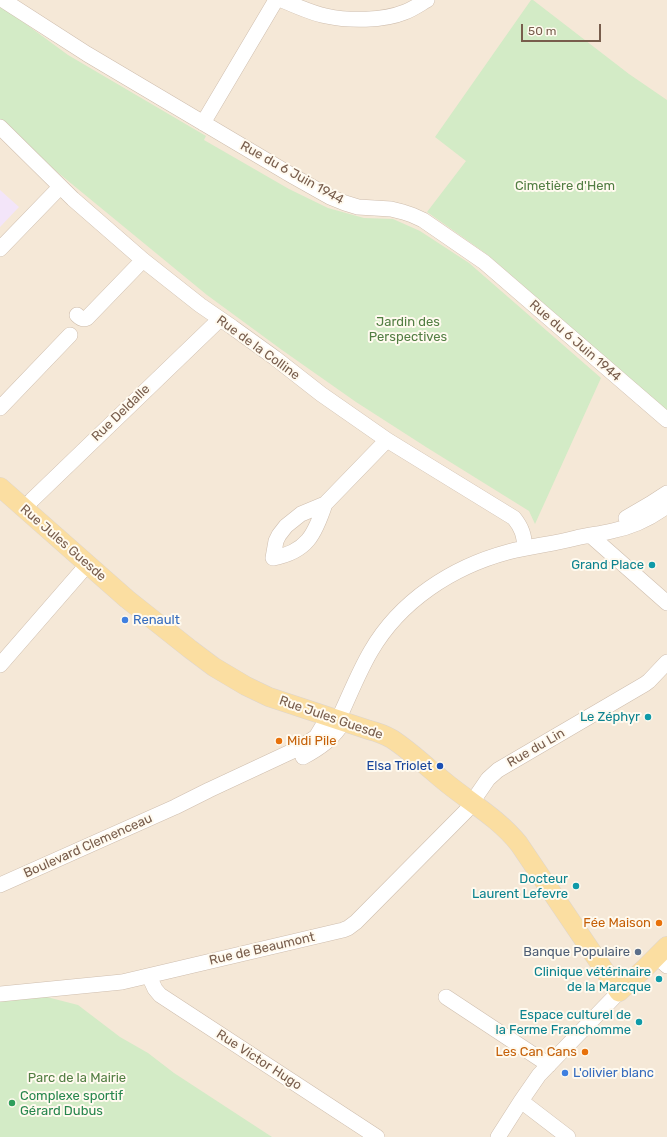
<!DOCTYPE html>
<meta charset="utf-8">
<style>
body{margin:0}
#map{position:relative;width:667px;height:1137px;overflow:hidden;background:#fdf6e9;font-family:Rubik,sans-serif}
canvas{display:block}
.scale{position:absolute;left:521px;top:24px;width:80px;height:18px;box-sizing:border-box;border:2px solid #785d4c;border-top:0;padding-left:5px;font-size:12px;line-height:14px;white-space:nowrap;color:#785d4c;-webkit-text-stroke:3px #fffaef;paint-order:stroke}
</style>
<div id="map">
<canvas width="667" height="1137"></canvas>
<div class="scale">50 m</div>
</div>
<script>
const ctx = document.querySelector('canvas').getContext('2d');
ctx.lineJoin = 'round';
function paint(path, color) { ctx.fillStyle = color; ctx.fill(path, 'evenodd'); }
function strokePath(path, color, width, dash) { ctx.strokeStyle = color; ctx.lineWidth = width; ctx.lineCap = dash ? 'butt' : 'round'; ctx.setLineDash(dash || []); ctx.stroke(path); }
function label(font, color, halo, rows, align = 'center') {
  ctx.font = font + ' Rubik,sans-serif'; ctx.lineWidth = 4; ctx.setLineDash([]); ctx.textBaseline = 'middle'; ctx.strokeStyle = halo; ctx.fillStyle = color; for (const [text, x, y, turn = 0] of rows) {
    ctx.save(); ctx.translate(x, y); ctx.rotate((+turn || 0) * Math.PI / 180); ctx.textAlign = isNaN(turn) ? turn : align; if (halo) ctx.strokeText(text, 0, 0); ctx.fillText(text, 0, 0); ctx.restore();
  }
}
const residential = new Path2D(`
 M0,0h667v1137h-667z`);
const education = new Path2D(`
 M0,190l19,17 -19,20z`);
const green = new Path2D(`
 M531,0h2l96,74 38,26v311l-179,-156 -61,-43 39,-51 -31,-24z
 M0,5l68,50 138,81 -2,4 85,49 39,19 36,10 29,1 27,12 49,32 132,115 -66,146 -6,-13 -103,-64 -70,-45 -74,-52 -75,-55 -151,-124 -56,-52z
 M43,996l35,9 42,32 28,16 26,20 98,64h-272v-136z`);
const minor = new Path2D(`
 M3,0l84,54 204,121 39,22 15,6 13,4 33,2 12,3 9,3 11,5 61,42 183,158
 M282,0c14,6 29,13 44,16 23,5 57,5 79,-4 8,-3 15,-8 22,-12
 M203,123l73,-123
 M0,127l73,72 70,61 57,45 32,22 43,31 46,36 66,46 127,78c8,10 10,17 11,30
 M0,249l60,-62
 M77,315c3,3 6,5 10,3l56,-58
 M0,408l70,-73
 M325,504c-10,30 -18,48 -52,54l3,-17 3,-6 7,-9 15,-12 24,-10 62,-64
 M25,509l7,-9 188,-181
 M626,518l24,-14 17,-11
 M590,535l77,68
 M0,665l87,-100
 M338,720c11,-23 20,-47 33,-69 29,-50 81,-84 137,-99 22,-6 46,-8 68,-14 12,-3 24,-4 36,-7 20,-4 39,-13 55,-25
 M303,757c17,-9 31,-19 41,-36
 M0,885l175,-78 34,-17 90,-42 17,-11 12,-20
 M657,957l10,9
 M149,976l6,13 5,6 217,142
 M0,994l122,-12 221,-52 5,-2 8,-6 110,-111 22,-32 10,-9 147,-86 4,-3 18,-19
 M446,997l103,68
 M521,1101l47,36
 M498,1137l23,-36 18,-26 80,-83`);
const major = new Path2D(`
 M0,487l127,112 63,50 24,18 32,19 23,11 100,33c8,2 16,5 23,9 20,13 38,31 57,46 24,19 51,35 70,59l100,148 27,-25 21,-21`);
const markers = [
 [652,565,4,"#0f9aa8"],
 [125,620,4,"#3f7fe0"],
 [648,717,4,"#0f9aa8"],
 [279,741,4,"#e8710a"],
 [440,766,4,"#1a4fb4"],
 [576,886,4,"#0f9aa8"],
 [659,923,4,"#e8710a"],
 [638,952,4,"#5c6f8a"],
 [659,979,4,"#0f9aa8"],
 [639,1022,4,"#0f9aa8"],
 [585,1052,4,"#e8710a"],
 [565,1073,4,"#3f7fe0"],
 [12,1103,4,"#2e9e5b"]
];
const streetNames = [
 ["Rue du 6 Juin 1944",292,173,29],
 ["Rue du 6 Juin 1944",575,341,41],
 ["Rue de la Colline",258,348,36],
 ["Rue Deldalle",121,413,-44],
 ["Rue Jules Guesde",63,543,41],
 ["Rue Jules Guesde",331,718,19],
 ["Rue du Lin",536,748,-30],
 ["Boulevard Clemenceau",88,846,-24],
 ["Rue de Beaumont",262,949,-13],
 ["Rue Victor Hugo",259,1060,33]
];
const parkNames = [
 ["Cimetière d'Hem",565,186],
 ["Jardin des",408,322],
 ["Perspectives",408,337],
 ["Parc de la Mairie",77,1078]
];
const cultureNames = [
 ["Grand Place",644,565],
 ["Le Zéphyr",640,717],
 ["Docteur",568,879],
 ["Laurent Lefevre",568,894],
 ["Clinique vétérinaire",651,972],
 ["de la Marcque",651,987],
 ["Espace culturel de",631,1015],
 ["la Ferme Franchomme",631,1030]
];
const shopNames = [
 ["Renault",133,620],
 ["L'olivier blanc",573,1073]
];
const foodNames = [
 ["Midi Pile",287,741,"left"],
 ["Fée Maison",651,923],
 ["Les Can Cans",577,1052]
];
const transitNames = [
 ["Elsa Triolet",432,766]
];
const serviceNames = [
 ["Banque Populaire",630,952]
];
const leisureNames = [
 ["Complexe sportif",20,1096],
 ["Gérard Dubus",20,1111]
];
paint(residential, '#f5e8d7');
paint(education, '#f3e5f9');
paint(green, '#d3ebc6');
strokePath(minor, '#cfbeae', 16);
strokePath(major, '#dcd5d0', 20);
strokePath(minor, '#fff', 15);
strokePath(major, '#fbdea1', 19);
for (const [x, y, r, color] of markers) { const dot = new Path2D(); dot.arc(x, y, r, 0, 2 * Math.PI); ctx.fillStyle = color; ctx.fill(dot); strokePath(dot, '#fffaef', 1.5); }
label('13px', '#785d4c', '#fffaef', streetNames);
label('13px', '#527e43', '#fffaef', parkNames);
label('13px', '#0d838f', '#fffaef', cultureNames, 'right');
label('13px', '#366cbe', '#fffaef', shopNames, 'left');
label('13px', '#c56008', '#fffaef', foodNames, 'right');
label('13px', '#164399', '#fffaef', transitNames, 'right');
label('13px', '#4e5e75', '#fffaef', serviceNames, 'right');
label('13px', '#27864d', '#fffaef', leisureNames, 'left');
</script>
